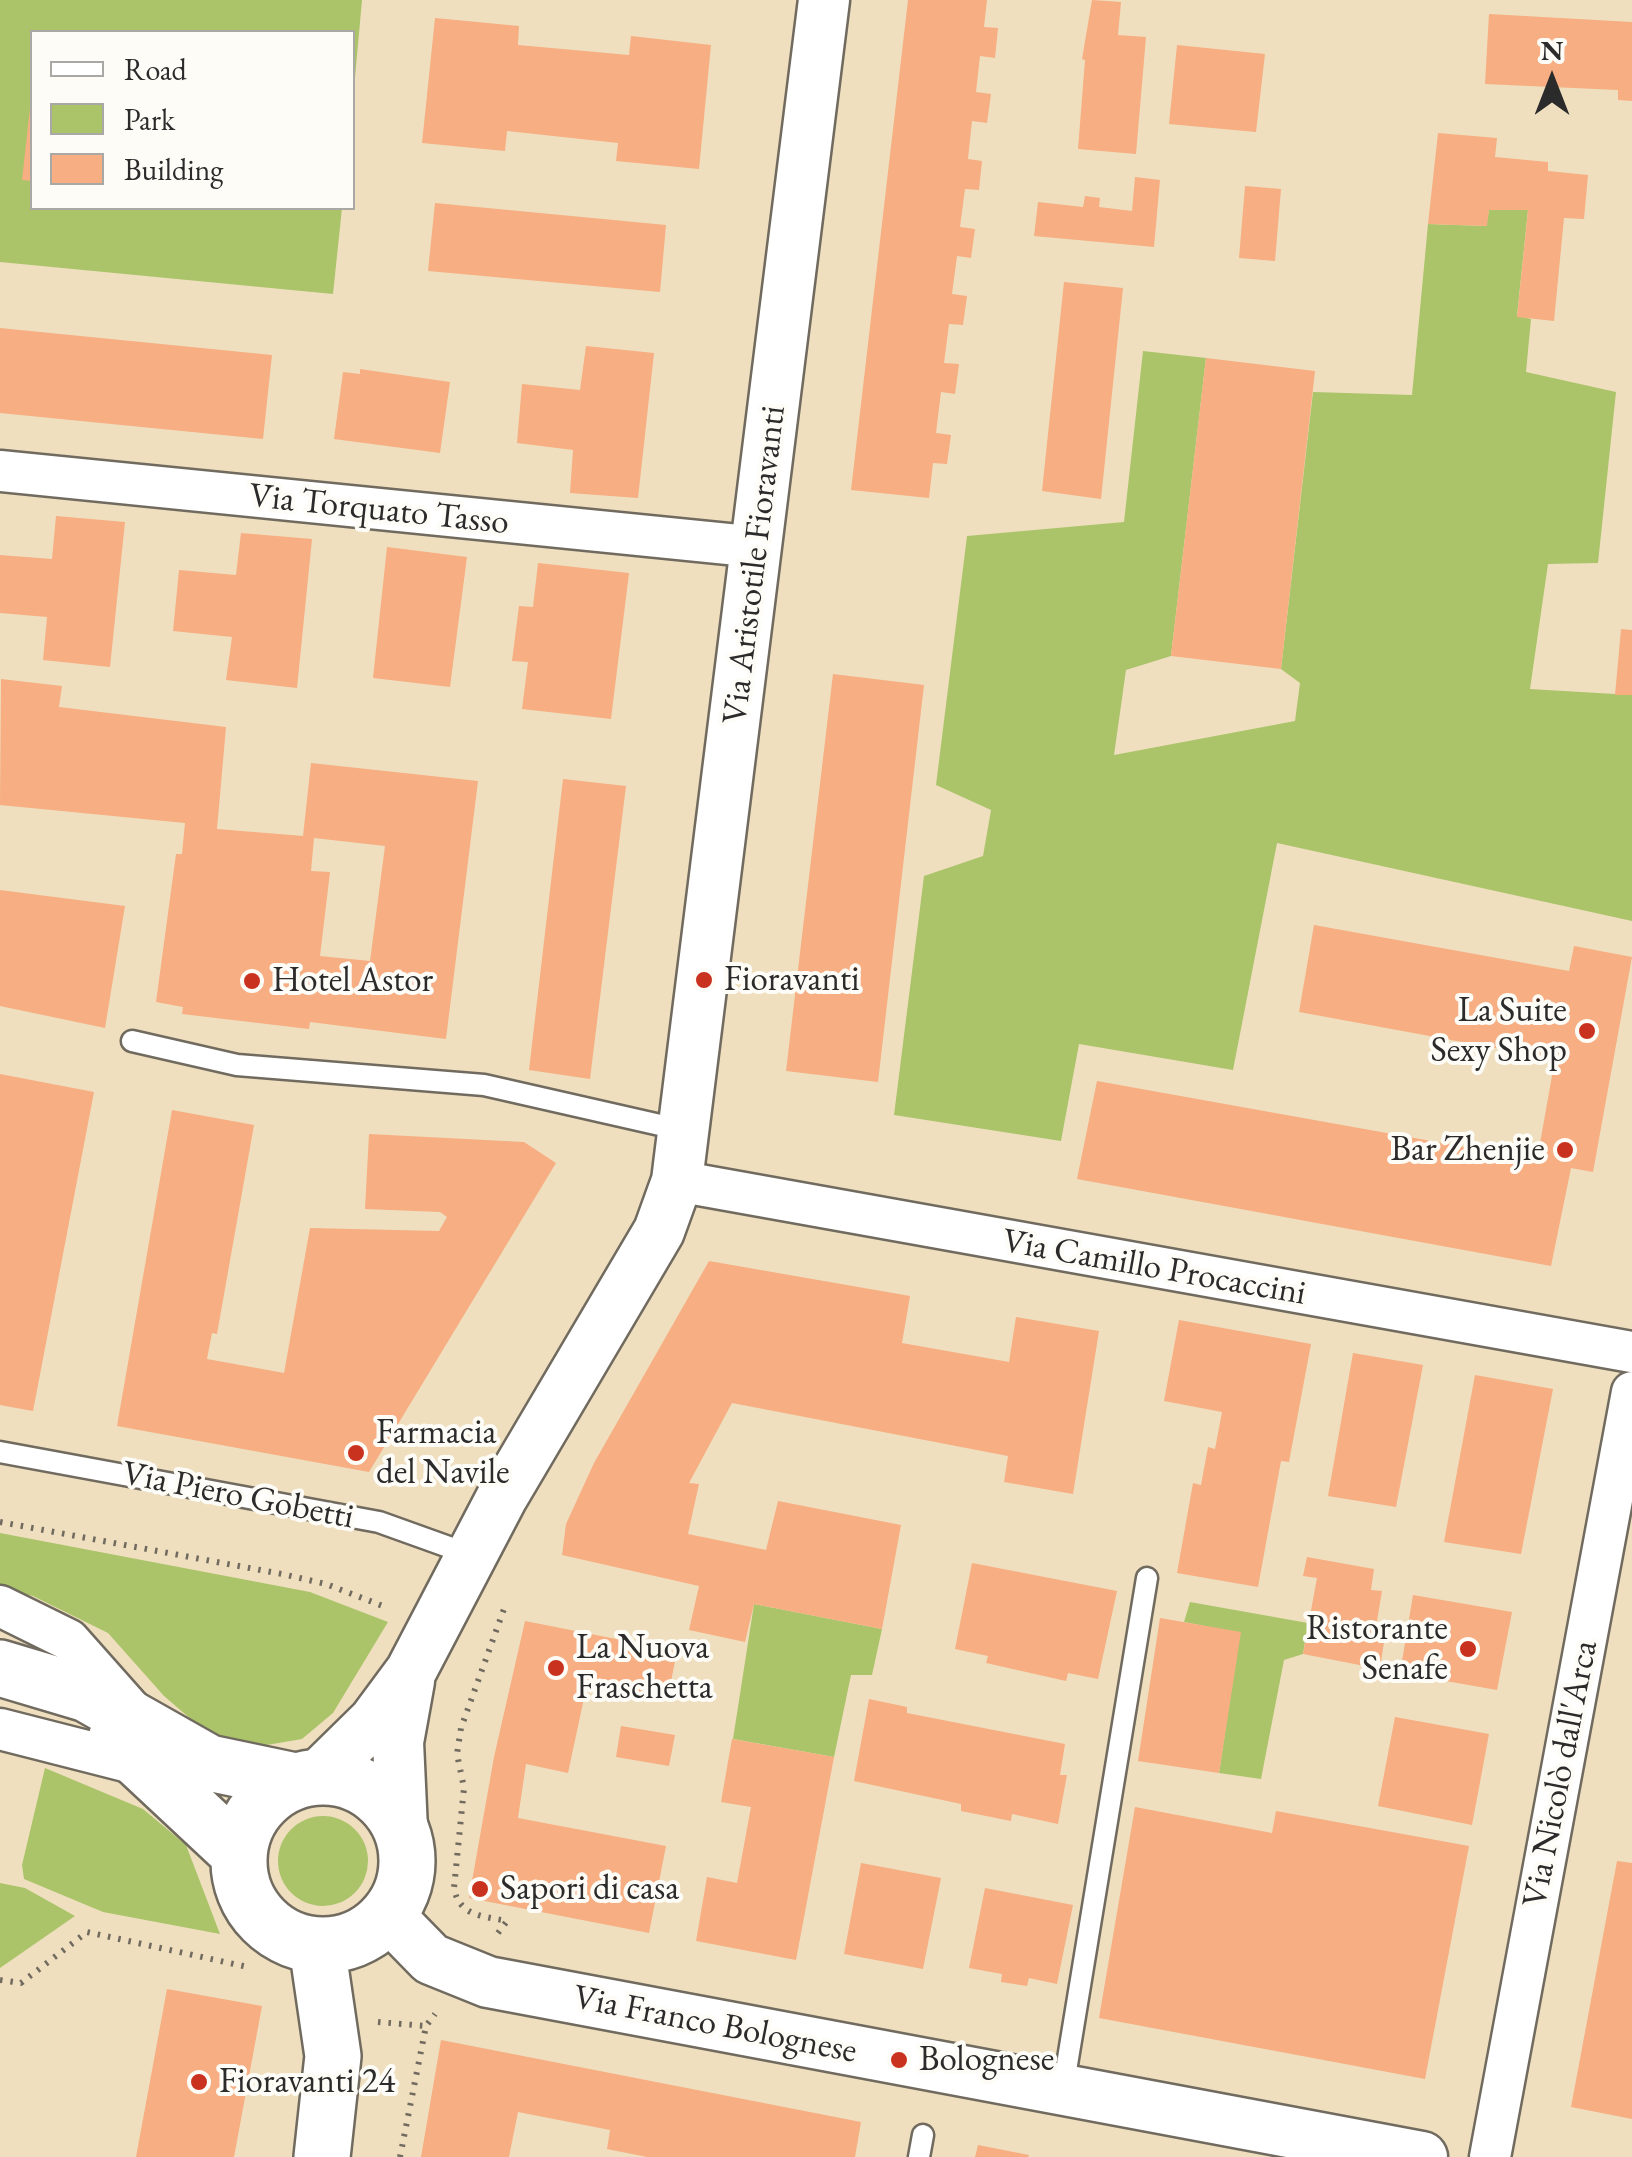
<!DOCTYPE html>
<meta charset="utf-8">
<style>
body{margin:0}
#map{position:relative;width:1632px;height:2157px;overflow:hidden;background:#efdfbf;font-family:"EB Garamond",serif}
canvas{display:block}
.legend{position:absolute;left:30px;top:30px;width:325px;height:180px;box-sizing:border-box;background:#fdfcf7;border:2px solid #a9a8a5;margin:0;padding:12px 18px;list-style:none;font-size:30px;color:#2b2b2b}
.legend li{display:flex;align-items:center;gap:20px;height:50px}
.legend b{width:50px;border:2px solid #a9a8a5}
.north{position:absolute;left:1502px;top:30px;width:100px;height:100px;-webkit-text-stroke:8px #fdfcf7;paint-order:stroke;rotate:0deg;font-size:28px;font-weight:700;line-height:40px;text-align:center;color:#2b2b2b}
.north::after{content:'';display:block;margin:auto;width:35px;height:45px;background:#2b2b2b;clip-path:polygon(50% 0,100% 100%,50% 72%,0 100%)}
</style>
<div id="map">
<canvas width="1632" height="2157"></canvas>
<ul class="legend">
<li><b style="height:12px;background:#fff"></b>Road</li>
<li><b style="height:28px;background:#abc46a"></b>Park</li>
<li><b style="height:28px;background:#f6ae82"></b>Building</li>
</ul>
<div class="north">N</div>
</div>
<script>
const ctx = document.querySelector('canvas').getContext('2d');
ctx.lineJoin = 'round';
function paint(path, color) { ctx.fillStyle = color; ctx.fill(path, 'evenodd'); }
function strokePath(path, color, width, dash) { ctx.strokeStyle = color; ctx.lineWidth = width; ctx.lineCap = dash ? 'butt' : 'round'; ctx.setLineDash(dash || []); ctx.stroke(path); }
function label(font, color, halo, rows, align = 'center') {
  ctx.font = font + ' "EB Garamond",serif'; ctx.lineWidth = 8; ctx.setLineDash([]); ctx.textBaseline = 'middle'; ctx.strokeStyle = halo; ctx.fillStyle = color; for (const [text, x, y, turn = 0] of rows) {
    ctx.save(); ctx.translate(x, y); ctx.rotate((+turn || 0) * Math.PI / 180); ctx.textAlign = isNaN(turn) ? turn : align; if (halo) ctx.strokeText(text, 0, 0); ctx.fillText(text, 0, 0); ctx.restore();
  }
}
const green = new Path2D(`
 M0,0h362l-9,100 -1,-68h-320v176h310l-9,86 -333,-32z
 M1489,210h39l-11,106 14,3 -5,53 90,20 -18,171 -50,1 -18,125 102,6v226l-355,-78 -44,227 -154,-26 -18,97 -167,-26 30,-239 59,-20 8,-46 -55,-25 31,-249 157,-14 19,-171 63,7 -35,298 -45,14 -12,85 181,-34 5,-38 -19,-14 32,-277 99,3 16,-171 58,2z
 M0,1533l310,59 78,30 -55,91 -31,26 -53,9 -42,-15 -43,-37 -56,-63 -75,-37 -33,-7z
 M1190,1602l118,21 -5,31 -19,6 -23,119 -42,-6 21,-140 -56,-11z
 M754,1604l128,25 -10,46h-21l-17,82 -101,-18z
 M45,1768l98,41 43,36 34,89 -117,-22 -79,-33 -2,-14z
 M278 1861a45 45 0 1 1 90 0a45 45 0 1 1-90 0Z
 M0,1883l25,5 50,28 -75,52z`);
const building = new Path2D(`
 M908,0h79l-3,27 14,1 -3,30 -15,-2 -4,36 15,2 -4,29 -15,-2 -4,38 14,2 -3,29 -14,-1 -5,38 15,2 -4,29 -14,-2 -5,38 15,2 -4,29 -14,-1 -5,39 15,1 -4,30 -14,-2 -5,41 15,2 -4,29 -14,-1 -4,35 -78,-8z
 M1092,0l29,2 -3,33 28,2 -10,117 -58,-5 7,-89 -3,-1z
 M1489,14l143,8v79l-14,-1v-10l-133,-6z
 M435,18l84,8 -1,19 111,10 2,-19 80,9 -12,124 -83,-8 2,-18 -111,-12 -2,20 -83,-8z
 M1177,45l88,9 -9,78 -87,-8z
 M30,108h2v73l-10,-1z
 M1438,133l59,5 -2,19 53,5v9l40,4 -4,44 -20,-1 -10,103 -37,-4 11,-107h-39l-2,16 -59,-2z
 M1135,177l25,3 -6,67 -120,-11 4,-34 45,5 2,-11 15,2 -1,9 33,4z
 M1245,186l36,3 -6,72 -36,-3z
 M435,203l231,22 -6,67 -232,-21z
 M1064,282l59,6 -22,211 -59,-8z
 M0,328l272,27 -9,84 -263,-26z
 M586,346l68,7 -16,145 -68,-5 3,-43 -56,-7 5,-59 58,6z
 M1206,358l109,13 -34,298 -110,-13z
 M360,369l90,13 -10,71 -106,-14 9,-67 17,2z
 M56,516l69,6 -15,145 -67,-7 4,-43 -47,-4v-58l52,4z
 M241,533l71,6 -15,149 -71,-8 6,-43 -59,-6 6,-61 57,5z
 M387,547l80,10 -17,130 -77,-9z
 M538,563l91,10 -18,146 -89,-10 6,-47 -16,-1 7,-55 14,1z
 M1621,629l11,1v65h-17z
 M833,674l91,11 -46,397 -92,-11z
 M1,679l61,7 -3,21 167,20 -9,102 86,7 8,-73 167,18 -32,258 -136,-17 -1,7 -127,-15 1,-7 -27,-5 20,-148h6l3,-31 -185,-18zM314,838l71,8 -15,115 -50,-5 10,-84 -19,-1z
 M563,779l63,7 -36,293 -61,-9z
 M0,890l125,16 -20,122 -105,-22z
 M1314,925l255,46 5,-25 58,11 -39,215 -22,-4 -20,98 -474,-87 20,-98 440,79 18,-101 -256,-47z
 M0,1074l94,18 -61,319 -33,-6z
 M172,1110l82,15 -37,209 -5,-1 -5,26 77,14 26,-145 129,3 8,-14 -7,-5 -75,-3 4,-75 155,8 32,21 -187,309 -252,-46z
 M709,1261l201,35 -8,47 107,19 7,-45 83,14 -26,163 -69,-12 4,-26 -276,-53 -43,80 10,1 -11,50 78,16 12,-49 123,24 -19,104 -128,-25 -9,38 -56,-12 10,-44 -137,-31 4,-31 28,-61z
 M1179,1320l132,24 -22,118 -8,-1 -23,126 -81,-14 16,-90 8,2 7,-38 7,2 7,-37 -58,-11z
 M1353,1353l70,12 -27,142 -68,-11z
 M1475,1375l78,14 -32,165 -77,-12z
 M1307,1557l67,12 -3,21 11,1 -6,36 10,1 -6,41 -77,-15 14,-76 -14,-2z
 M972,1563l145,28 -19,88 -30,-6 -2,8 -80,-18 2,-7 -33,-7z
 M1413,1595l99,17 -15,78 -97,-17z
 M1160,1618l81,14 -22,141 -81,-12z
 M525,1621l152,30 -9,46 -81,-13 -19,89 -42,-9 -8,54 148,28 -17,87 -180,-35 25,-141z
 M869,1699l38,8v6l158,31 -5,31h7l-9,49 -46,-10 -1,7 -50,-10v-7l-107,-23z
 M1395,1717l94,17 -17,91 -94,-19z
 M621,1726l54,9 -6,31 -53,-9z
 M732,1739l102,18 -38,203 -100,-19 11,-64 30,6 14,-76 -30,-5z
 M1135,1807l137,26 4,-22 193,35 -44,233 -326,-61z
 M1617,1861l15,2v256l-61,-12z
 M861,1863l80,15 -18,91 -79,-15z
 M985,1888l88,17 -16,79 -28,-6 -2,8 -26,-4 1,-8 -33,-6z
 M167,1989l95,17 -28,151h-98z
 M441,2040l420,82 -6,35h-208l-40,-8 3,-19 -92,-18 -9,45h-88z
 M978,2145l51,10 -1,2h-53z`);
const path = new Path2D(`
 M0,1522l282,52 44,10 62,24
 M498,1933l9,-12c-25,-5 -48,-5 -53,-33l10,-100 -7,-34 4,-26 43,-119
 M0,1980l21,3 66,-51 161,35
 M378,2022l48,4
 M400,2157l26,-131 9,-12`);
const service = new Path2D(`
 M132,1041l105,24 247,20 198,45
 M0,1452l379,70 92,33
 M1063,2089l84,-511
 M919,2157l4,-22`);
const minor = new Path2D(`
 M0,471l758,76
 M677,1181l955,171
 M0,1606l69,34 63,71
 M0,1729l141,36
 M1490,2157l142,-765`);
const tertiary = new Path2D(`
 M317,1777l57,-56 37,-50 91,-174 157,-266 18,-50 147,-1181
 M402,1830l-4,-88 11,-61
 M388,1915l43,44 57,23 934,175`);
const secondary = new Path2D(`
 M0,1668l87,26 122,69 86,18
 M116,1739l122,114
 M239 1861a84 84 0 1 1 168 0a84 84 0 1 1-168 0Z
 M317,1946l16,110 -11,101`);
const markers = [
 [704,980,10,"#c8321e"],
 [252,981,10,"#c8321e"],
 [1587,1031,10,"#c8321e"],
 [1565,1150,10,"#c8321e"],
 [356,1453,10,"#c8321e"],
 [1468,1649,10,"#c8321e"],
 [556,1668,10,"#c8321e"],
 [480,1889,10,"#c8321e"],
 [899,2060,10,"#c8321e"],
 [199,2082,10,"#c8321e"]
];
const streetNames = [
 ["Via Torquato Tasso",379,510,6],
 ["Via Aristotile Fioravanti",755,565,-83],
 ["Via Camillo Procaccini",1154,1268,10],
 ["Via Piero Gobetti",238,1496,11],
 ["Via Nicolò dall'Arca",1561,1774,-79],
 ["Via Franco Bolognese",715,2025,11]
];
const poiNames = [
 ["Fioravanti",724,980],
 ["Hotel Astor",272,981],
 ["La Suite",1567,1011,"right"],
 ["Sexy Shop",1567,1051,"right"],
 ["Bar Zhenjie",1545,1150,"right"],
 ["Farmacia",376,1433],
 ["del Navile",376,1473],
 ["Ristorante",1448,1629,"right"],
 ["Senafe",1448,1669,"right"],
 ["La Nuova",576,1648],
 ["Fraschetta",576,1688],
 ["Sapori di casa",500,1889],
 ["Bolognese",919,2060],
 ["Fioravanti 24",219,2082]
];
paint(green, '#abc46a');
paint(building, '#f6ae82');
strokePath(service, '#706a5f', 25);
strokePath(minor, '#706a5f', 45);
strokePath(tertiary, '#706a5f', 55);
strokePath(secondary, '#706a5f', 60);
strokePath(path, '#706a5f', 6, [2.5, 8]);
strokePath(service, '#fff', 20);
strokePath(minor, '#fff', 40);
strokePath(tertiary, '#fff', 50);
strokePath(secondary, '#fff', 55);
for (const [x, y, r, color] of markers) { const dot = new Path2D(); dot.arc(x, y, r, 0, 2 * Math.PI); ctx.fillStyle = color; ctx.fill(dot); strokePath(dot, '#fdfcf7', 4); }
label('35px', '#2b2b2b', '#fdfcf7', streetNames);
label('35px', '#2b2b2b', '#fdfcf7', poiNames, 'left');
</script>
